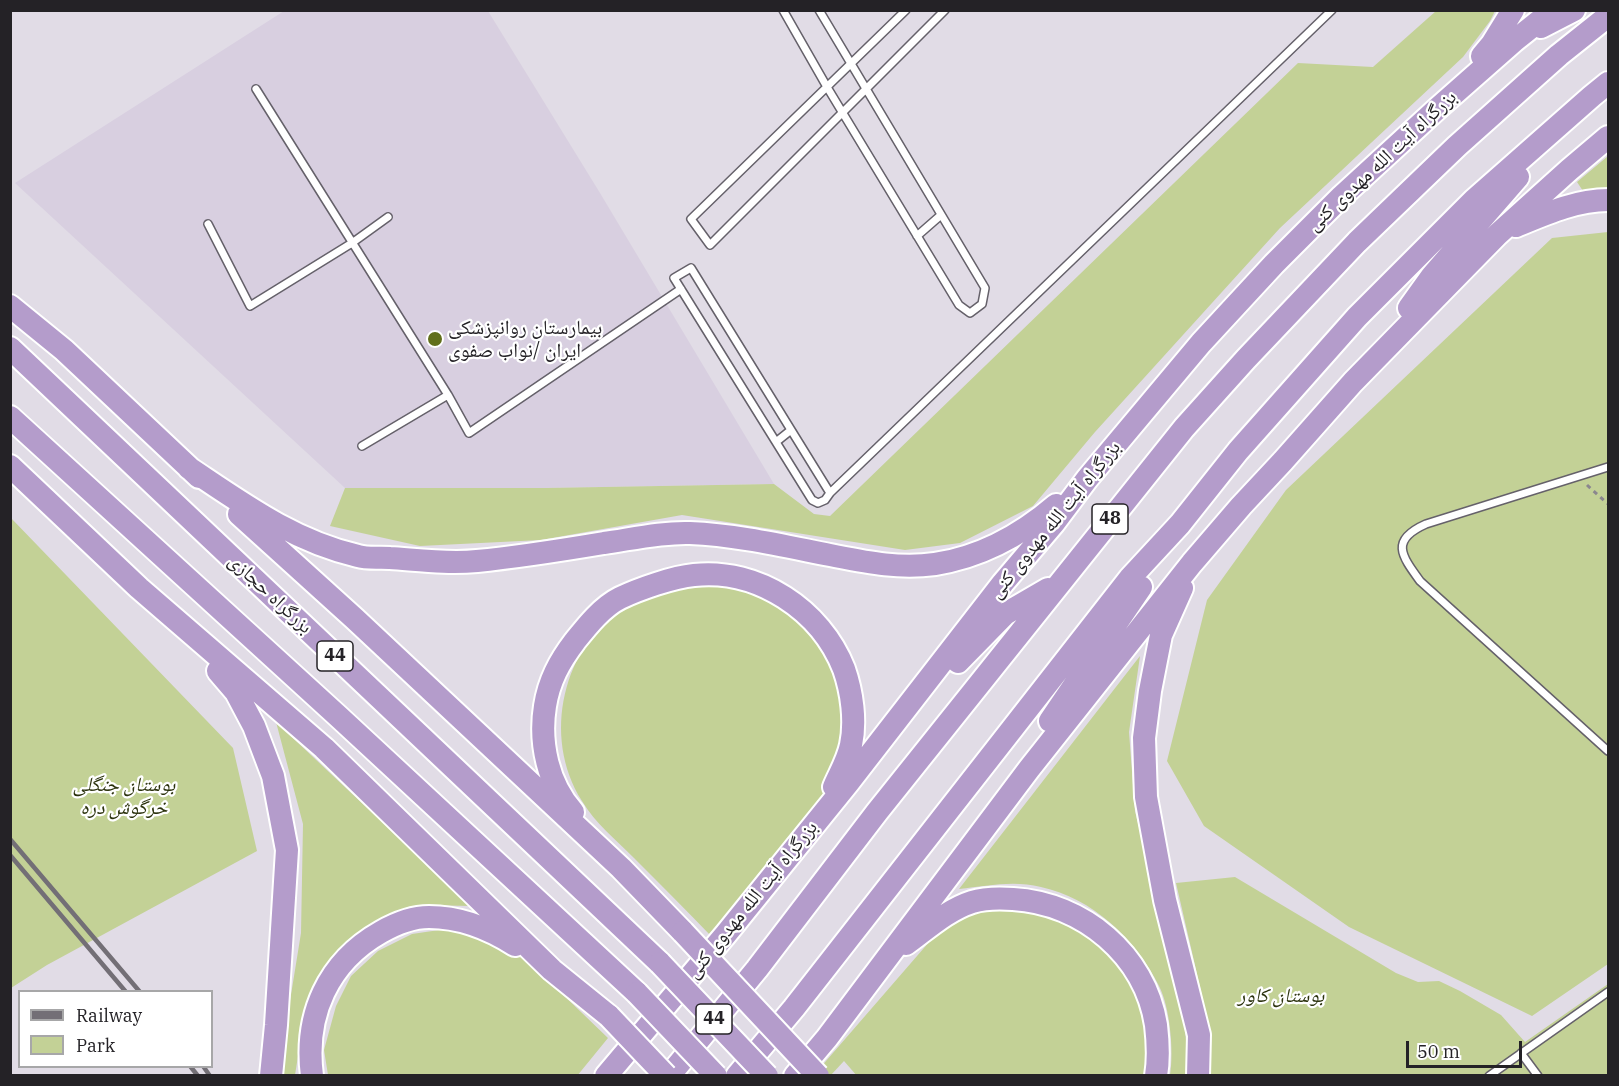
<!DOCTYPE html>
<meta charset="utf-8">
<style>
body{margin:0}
#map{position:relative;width:1619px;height:1086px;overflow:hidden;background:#e1dce6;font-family:"IBM Plex Serif",serif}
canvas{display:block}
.frame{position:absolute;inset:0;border:12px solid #242226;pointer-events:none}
.legend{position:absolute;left:18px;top:990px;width:195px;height:78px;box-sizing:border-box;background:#fff;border:2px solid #a7a7a8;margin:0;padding:8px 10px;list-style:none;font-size:18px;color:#242226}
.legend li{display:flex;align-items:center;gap:12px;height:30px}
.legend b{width:30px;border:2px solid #a7a7a8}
.scale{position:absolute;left:1406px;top:1041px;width:116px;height:27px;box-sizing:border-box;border:3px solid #242226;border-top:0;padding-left:8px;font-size:18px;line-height:21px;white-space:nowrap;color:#242226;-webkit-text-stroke:4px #fff;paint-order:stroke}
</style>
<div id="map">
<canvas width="1619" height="1086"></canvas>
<div class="frame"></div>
<ul class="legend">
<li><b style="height:8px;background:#736f76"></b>Railway</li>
<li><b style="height:16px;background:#c3d196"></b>Park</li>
</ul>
<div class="scale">50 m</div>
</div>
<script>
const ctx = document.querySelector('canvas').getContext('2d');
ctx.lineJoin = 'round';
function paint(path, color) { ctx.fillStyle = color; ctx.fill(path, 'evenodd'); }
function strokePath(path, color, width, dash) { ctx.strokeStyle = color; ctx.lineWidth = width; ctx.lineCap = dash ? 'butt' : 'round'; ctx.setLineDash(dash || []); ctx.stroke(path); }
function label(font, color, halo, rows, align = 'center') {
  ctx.font = font + ' "IBM Plex Serif","Noto Naskh Arabic",serif'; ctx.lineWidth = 4.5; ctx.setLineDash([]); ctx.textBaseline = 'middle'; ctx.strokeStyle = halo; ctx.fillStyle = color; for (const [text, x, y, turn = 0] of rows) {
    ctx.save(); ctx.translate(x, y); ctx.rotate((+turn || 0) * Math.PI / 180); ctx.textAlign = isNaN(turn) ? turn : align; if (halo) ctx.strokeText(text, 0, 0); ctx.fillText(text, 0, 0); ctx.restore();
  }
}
const built = new Path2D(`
 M284,11h204l112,182 174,291 -229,4h-200l-330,-305z`);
const green = new Path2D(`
 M1436,11h59l-5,10 -27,36 -183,171 -185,204 -62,74 -73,37 -55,7 -223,-35 -141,25 -121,6 -90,-20 15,-38h200l229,-4 40,30 16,2 468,-453 75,4z
 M1608,156v35l-23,3 -8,-12z
 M1608,232v732l-76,52 -183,-89 -145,-101 -37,-65 40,-161 79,-110 266,-252z
 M11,518l222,230 24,103 -210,114 -36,23z
 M709,580l69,18 53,54 18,64 -19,68 -8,12 -111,140c-25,-26 -51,-52 -77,-78 -18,-18 -39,-35 -52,-57 -41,-65 -19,-155 44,-197 7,-5 18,-6 26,-8 19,-6 38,-11 57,-16z
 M1140,656l-11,76 6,79 47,192 6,55v17h-18c4,-23 0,-68 -11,-89 -23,-47 -67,-88 -118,-99 -28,-7 -54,-1 -82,2z
 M276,722l195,184 -48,-1 -42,14 -47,36 -20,29 -9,28 -10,63h-15l9,-68 12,-74 2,-109z
 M1235,877l161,96 22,9 21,-1 21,10 41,24 24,27 83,-58v91h-400l-1,-49 -4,-26 -27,-117z
 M1018,908l43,10 30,20 33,32 18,41 4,36 -2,28 -287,1 -13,-15 -13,14 -18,1 130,-150 35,-16z
 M446,929l37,4 44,27 81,78 -31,38 -249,-1 -4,-25 12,-44 15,-30 27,-25 34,-17z`);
const path = new Path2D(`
 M1587,485l21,19`);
const service = new Path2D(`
 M783,10l44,77 132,218 11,8 12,-9 3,-16 -166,-278
 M906,10l-215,209 19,26 235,-235
 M256,89l192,306 21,38 212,-144
 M208,224l42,82 102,-63 36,-26
 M917,236l24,-21
 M776,442l15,-12
 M362,446l86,-51
 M1608,467l-182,57c-36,16 -25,31 -6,57l188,170
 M830,493l-139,-225 -17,10 138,222 6,3 7,-3 5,-7 502,-483
 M1521,1053l17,23
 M1489,1076l119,-84`);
const trunk = new Path2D(`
 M1541,27l33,-17
 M1482,56l10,-12 21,-34
 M1516,226c29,-12 60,-26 92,-26
 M10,306l54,44 135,127
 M1409,308l23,-32 86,-99
 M10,348l650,615
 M10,417l329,300 298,276
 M10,466l129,122 185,160 228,222 57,46
 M189,468c54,36 104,73 169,88 10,3 22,1 32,2 29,2 58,6 87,3 42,-4 85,-11 127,-18 28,-4 58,-11 86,-10 47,2 94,13 140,22 36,7 68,14 105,9 46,-7 86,-29 121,-59
 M239,514l116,105 266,249 62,64
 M1182,588l-21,47 -11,56 -6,47 2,59 19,103 34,135 -1,41
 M958,662l47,-48 43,-25
 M218,671l18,21 18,34 19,50 14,74 -11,175 -5,51
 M1050,721l91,-134
 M573,812c-25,-28 -34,-69 -28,-106 4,-25 14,-44 30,-65 12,-15 27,-34 45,-43 19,-9 53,-21 74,-23 64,-7 127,35 150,94 8,23 12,52 7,76 -3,15 -11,28 -17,42
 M906,944c21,-15 41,-34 66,-42 13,-4 27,-4 41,-3 70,4 132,56 143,126 2,17 3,34 0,51
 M312,1076c-8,-61 16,-114 69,-144 14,-8 31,-15 48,-15 31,0 61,12 86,28
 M606,1076l120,-142 122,-151 155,-200 51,-60 33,-44 114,-136 73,-79 68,-68 96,-88 76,-67 39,-31
 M669,1076l88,-107 120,-157 307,-384 62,-69 111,-117 100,-96 102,-91 49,-39
 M737,1076l57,-68 336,-430 50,-54 58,-73 119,-134 117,-117 118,-104 16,-13
 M795,1076l32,-38 202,-269 163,-206 49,-57 42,-45 70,-79 92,-94 53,-54 71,-64 39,-33`);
const rail = new Path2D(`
 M10,839l130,153
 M10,855l116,137
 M190,1066l8,10
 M203,1066l7,10`);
const trunkBridge = new Path2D(`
 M683,932l135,144
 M660,963l107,113
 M637,993l79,83
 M609,1016l57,60`);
const markers = [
 [435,339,8,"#616f1b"]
];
const shields = [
 [1110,519,36],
 [335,656,36],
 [714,1019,36]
];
const shieldNames = [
 ["48",1110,519],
 ["44",335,656],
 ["44",714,1019]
];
const streetNames = [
 ["بزرگراه آیت الله مهدوی کنی",1382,161,-43],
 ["بزرگراه آیت الله مهدوی کنی",1055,520,-51],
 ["بزرگراه حجازی",270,594,43],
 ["بزرگراه آیت الله مهدوی کنی",752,900,-51]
];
const poiNames = [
 ["بیمارستان روانپزشکی",448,328],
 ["ایران /نواب صفوی",448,351]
];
const parkNames = [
 ["بوستان جنگلی",124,785],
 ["خرگوش دره",124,808],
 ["بوستان کاور",1281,996]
];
paint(built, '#d8cfe0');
paint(green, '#c3d196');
strokePath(service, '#65616a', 10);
strokePath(trunk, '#fff', 26);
strokePath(path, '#8b878e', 3, [4.5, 4.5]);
strokePath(service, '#fff', 7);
strokePath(trunk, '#b49ccb', 22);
strokePath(rail, '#736f76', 4.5);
strokePath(trunkBridge, '#fff', 26, []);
strokePath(trunkBridge, '#b49ccb', 22);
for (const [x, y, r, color] of markers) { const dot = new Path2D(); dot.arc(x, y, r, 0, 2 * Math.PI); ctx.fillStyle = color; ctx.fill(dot); strokePath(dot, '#fff', 2); }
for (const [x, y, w] of shields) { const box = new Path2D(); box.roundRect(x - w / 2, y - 15, w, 30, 4.5); ctx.fillStyle = '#fff'; ctx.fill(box); strokePath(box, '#242226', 1.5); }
label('bold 18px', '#242226', null, shieldNames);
label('20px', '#242226', '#fff', streetNames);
label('20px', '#242226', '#fff', poiNames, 'left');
label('italic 20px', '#2c330e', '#fff', parkNames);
</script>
